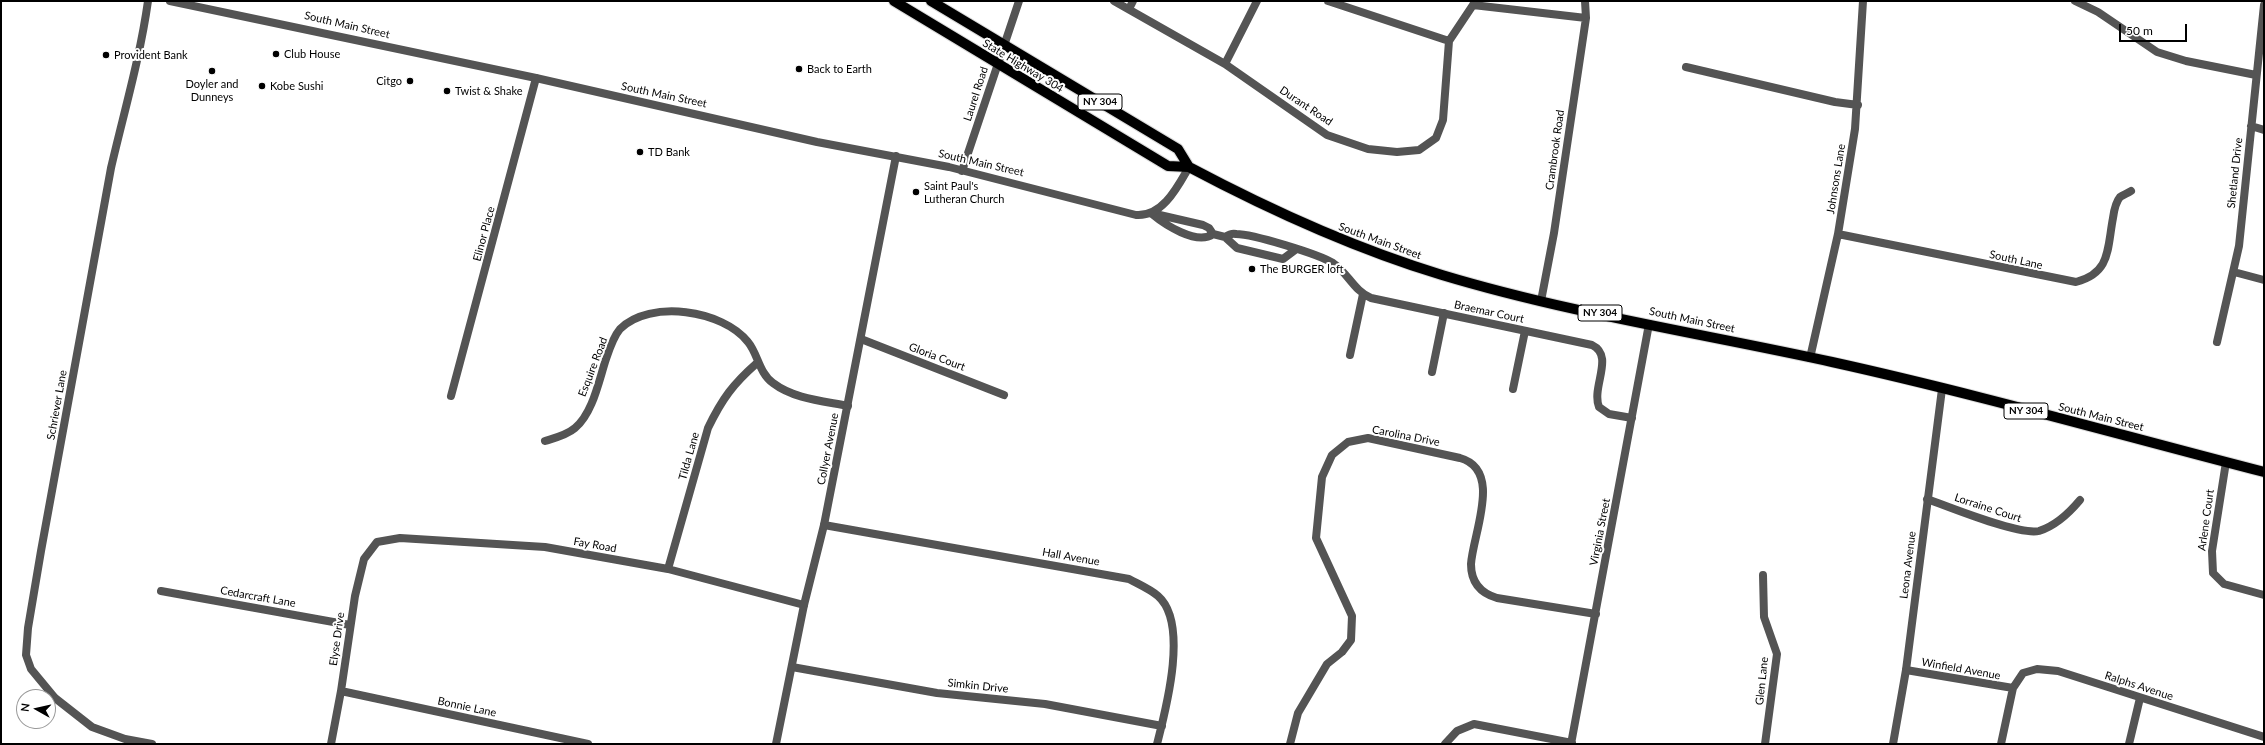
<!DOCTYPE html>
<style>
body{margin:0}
#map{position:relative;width:2265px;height:745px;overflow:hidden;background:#fff;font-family:Lato,sans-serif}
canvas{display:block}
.frame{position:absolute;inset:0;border:2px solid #000;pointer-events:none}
.north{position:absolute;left:16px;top:689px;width:40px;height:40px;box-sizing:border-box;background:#fff;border:1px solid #999;border-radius:50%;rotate:278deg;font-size:11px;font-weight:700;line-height:16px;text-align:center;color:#000}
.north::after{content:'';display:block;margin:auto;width:14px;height:18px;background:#000;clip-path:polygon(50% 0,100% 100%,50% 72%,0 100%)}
.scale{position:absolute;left:2119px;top:24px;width:68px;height:18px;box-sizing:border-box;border:2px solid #000;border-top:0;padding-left:5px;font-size:12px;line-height:14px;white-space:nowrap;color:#000;-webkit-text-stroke:3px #fff;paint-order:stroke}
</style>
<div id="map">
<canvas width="2265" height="745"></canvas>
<div class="frame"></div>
<div class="north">N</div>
<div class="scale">50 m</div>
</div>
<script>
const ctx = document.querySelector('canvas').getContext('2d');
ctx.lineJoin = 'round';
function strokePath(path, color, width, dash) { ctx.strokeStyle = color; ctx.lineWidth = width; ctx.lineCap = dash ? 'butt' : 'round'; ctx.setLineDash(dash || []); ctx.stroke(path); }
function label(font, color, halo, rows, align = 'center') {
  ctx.font = font + ' Lato,sans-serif'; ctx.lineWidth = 4; ctx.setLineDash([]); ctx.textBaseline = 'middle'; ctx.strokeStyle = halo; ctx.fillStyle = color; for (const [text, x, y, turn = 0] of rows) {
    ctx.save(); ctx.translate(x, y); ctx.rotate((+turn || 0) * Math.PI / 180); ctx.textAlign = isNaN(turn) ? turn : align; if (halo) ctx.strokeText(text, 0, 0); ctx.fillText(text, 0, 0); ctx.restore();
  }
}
const minor = new Path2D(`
 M148,1c-8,57 -24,111 -37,167l-70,383 -13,77 -2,27 5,14 24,29 37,29 33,12 27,5
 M1114,1l111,63 102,71 41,14 29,3 22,-2 17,-12 7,-18 6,-79 24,-36
 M1328,1l121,40
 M2075,1l23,11 59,40 29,9 70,14
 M1473,5l113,13
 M1129,9l4,-8
 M1225,64l32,-63
 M1686,67l149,35 23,3
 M2251,126l13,4
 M1151,213l52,12 6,3 4,6 12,3 12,11 46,11 12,-9
 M1152,214c12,10 45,32 61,20
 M1838,234l238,48c35,-9 31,-33 37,-64 1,-7 2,-15 7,-21 3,-2 8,-4 11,-6
 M1225,237c3,-2 7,-4 11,-3 17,0 82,20 97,29 15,10 21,28 38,35l221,47c23,11 -1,42 7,62l10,7 23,4
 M2234,272l30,8
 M1541,301l13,-68 32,-215 -1,-17
 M861,339l143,56
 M2217,342l22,-96 25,-241
 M1350,355l13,-61
 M1810,358l28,-124 17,-105 8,-128
 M1432,372l12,-59
 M1513,389l12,-58
 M451,396l85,-318
 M545,441c10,-3 22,-6 30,-13 18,-15 24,-48 31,-69 3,-9 8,-23 14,-30 30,-30 103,-19 128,13 10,12 11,31 25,41 21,16 50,18 75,23
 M2226,462l-14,89 1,22 11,11 40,11
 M1927,499c22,8 93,37 112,32 16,-5 31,-19 41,-31
 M824,525l305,54c9,5 21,10 29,17 31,27 8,113 -1,148
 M668,569l40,-141c14,-29 25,-44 49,-65
 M1763,575l1,42 13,37 -12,90
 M161,591l189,34
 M792,667l145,26 108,11 117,22
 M1906,670l107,18
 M341,691l247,53
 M331,744l10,-53 14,-95 9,-37 13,-17 23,-4 145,9 123,22 136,36
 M1290,744l8,-31 29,-49 15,-12 9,-12 1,-24 -36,-78 6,-61 10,-22 16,-13 20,-4 92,20c43,12 13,75 11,106 0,18 9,29 26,34l99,16
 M1445,744l12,-13 17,-7 98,19
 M1571,744l78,-420
 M2001,744l12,-56 10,-15 14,-4 21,2 206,66
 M2129,744l11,-46`);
const tertiary = new Path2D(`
 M170,1l366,77 281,64 132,25 187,48c27,2 42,-29 53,-48
 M962,171l57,-170
 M776,744l28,-139 20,-80 72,-369
 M1893,744l13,-74 36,-281`);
const primary = new Path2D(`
 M894,1l274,165 21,1
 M931,1l247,148 11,18
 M1189,167c81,43 164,81 253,108 126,38 262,59 390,87 145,32 288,73 432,110`);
const markers = [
 [276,54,4,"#000"],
 [106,55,4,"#000"],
 [799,69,4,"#000"],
 [212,71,4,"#000"],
 [410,81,4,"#000"],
 [262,86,4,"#000"],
 [447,91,4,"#000"],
 [640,152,4,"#000"],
 [916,192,4,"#000"],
 [1252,269,4,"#000"]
];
const shields = [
 [1100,102,44],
 [1600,313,44],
 [2026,411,44]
];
const shieldNames = [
 ["NY 304",1100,102],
 ["NY 304",1600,313],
 ["NY 304",2026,411]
];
const streetNames = [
 ["South Main Street",347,25,13],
 ["State Highway 304",1023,66,31],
 ["Laurel Road",976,94,-72],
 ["South Main Street",664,95,12],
 ["Durant Road",1306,106,34],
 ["Crambrook Road",1555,150,-82],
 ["South Main Street",981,163,13],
 ["Shetland Drive",2235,173,-84],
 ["Johnsons Lane",1836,179,-81],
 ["Elinor Place",484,234,-75],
 ["South Main Street",1380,241,20],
 ["South Lane",2016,260,12],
 ["Braemar Court",1489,312,12],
 ["South Main Street",1692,320,12],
 ["Gloria Court",937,357,21],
 ["Esquire Road",593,367,-69],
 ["Schriever Lane",57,405,-80],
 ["South Main Street",2101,417,14],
 ["Carolina Drive",1406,436,11],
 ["Collyer Avenue",828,449,-79],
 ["Tilda Lane",689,456,-74],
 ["Lorraine Court",1988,508,18],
 ["Arlene Court",2206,520,-82],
 ["Virginia Street",1600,532,-79],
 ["Fay Road",595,545,10],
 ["Hall Avenue",1071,557,10],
 ["Leona Avenue",1908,565,-83],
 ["Cedarcraft Lane",258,597,10],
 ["Elyse Drive",337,639,-82],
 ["Winfield Avenue",1961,669,10],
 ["Glen Lane",1762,681,-84],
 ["Simkin Drive",978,686,6],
 ["Ralphs Avenue",2139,686,18],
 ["Bonnie Lane",467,707,12]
];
const poiNames = [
 ["Club House",284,54],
 ["Provident Bank",114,55],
 ["Back to Earth",807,69],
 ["Citgo",402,81,"right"],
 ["Doyler and",212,84,"center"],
 ["Dunneys",212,97,"center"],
 ["Kobe Sushi",270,86],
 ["Twist & Shake",455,91],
 ["TD Bank",648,152],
 ["Saint Paul's",924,186],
 ["Lutheran Church",924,199],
 ["The BURGER loft",1260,269]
];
strokePath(primary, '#dbdbdb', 12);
strokePath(minor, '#545454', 8);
strokePath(tertiary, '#545454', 8);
strokePath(primary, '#000', 10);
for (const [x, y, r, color] of markers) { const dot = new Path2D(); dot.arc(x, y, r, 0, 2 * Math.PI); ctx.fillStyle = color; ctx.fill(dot); strokePath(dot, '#fff', 1.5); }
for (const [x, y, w] of shields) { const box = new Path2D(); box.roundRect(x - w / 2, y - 8, w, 16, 3); ctx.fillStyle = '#fff'; ctx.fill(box); strokePath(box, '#000', 1); }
label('bold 10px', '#000', null, shieldNames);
label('11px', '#000', '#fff', streetNames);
label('11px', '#000', '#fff', poiNames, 'left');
</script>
